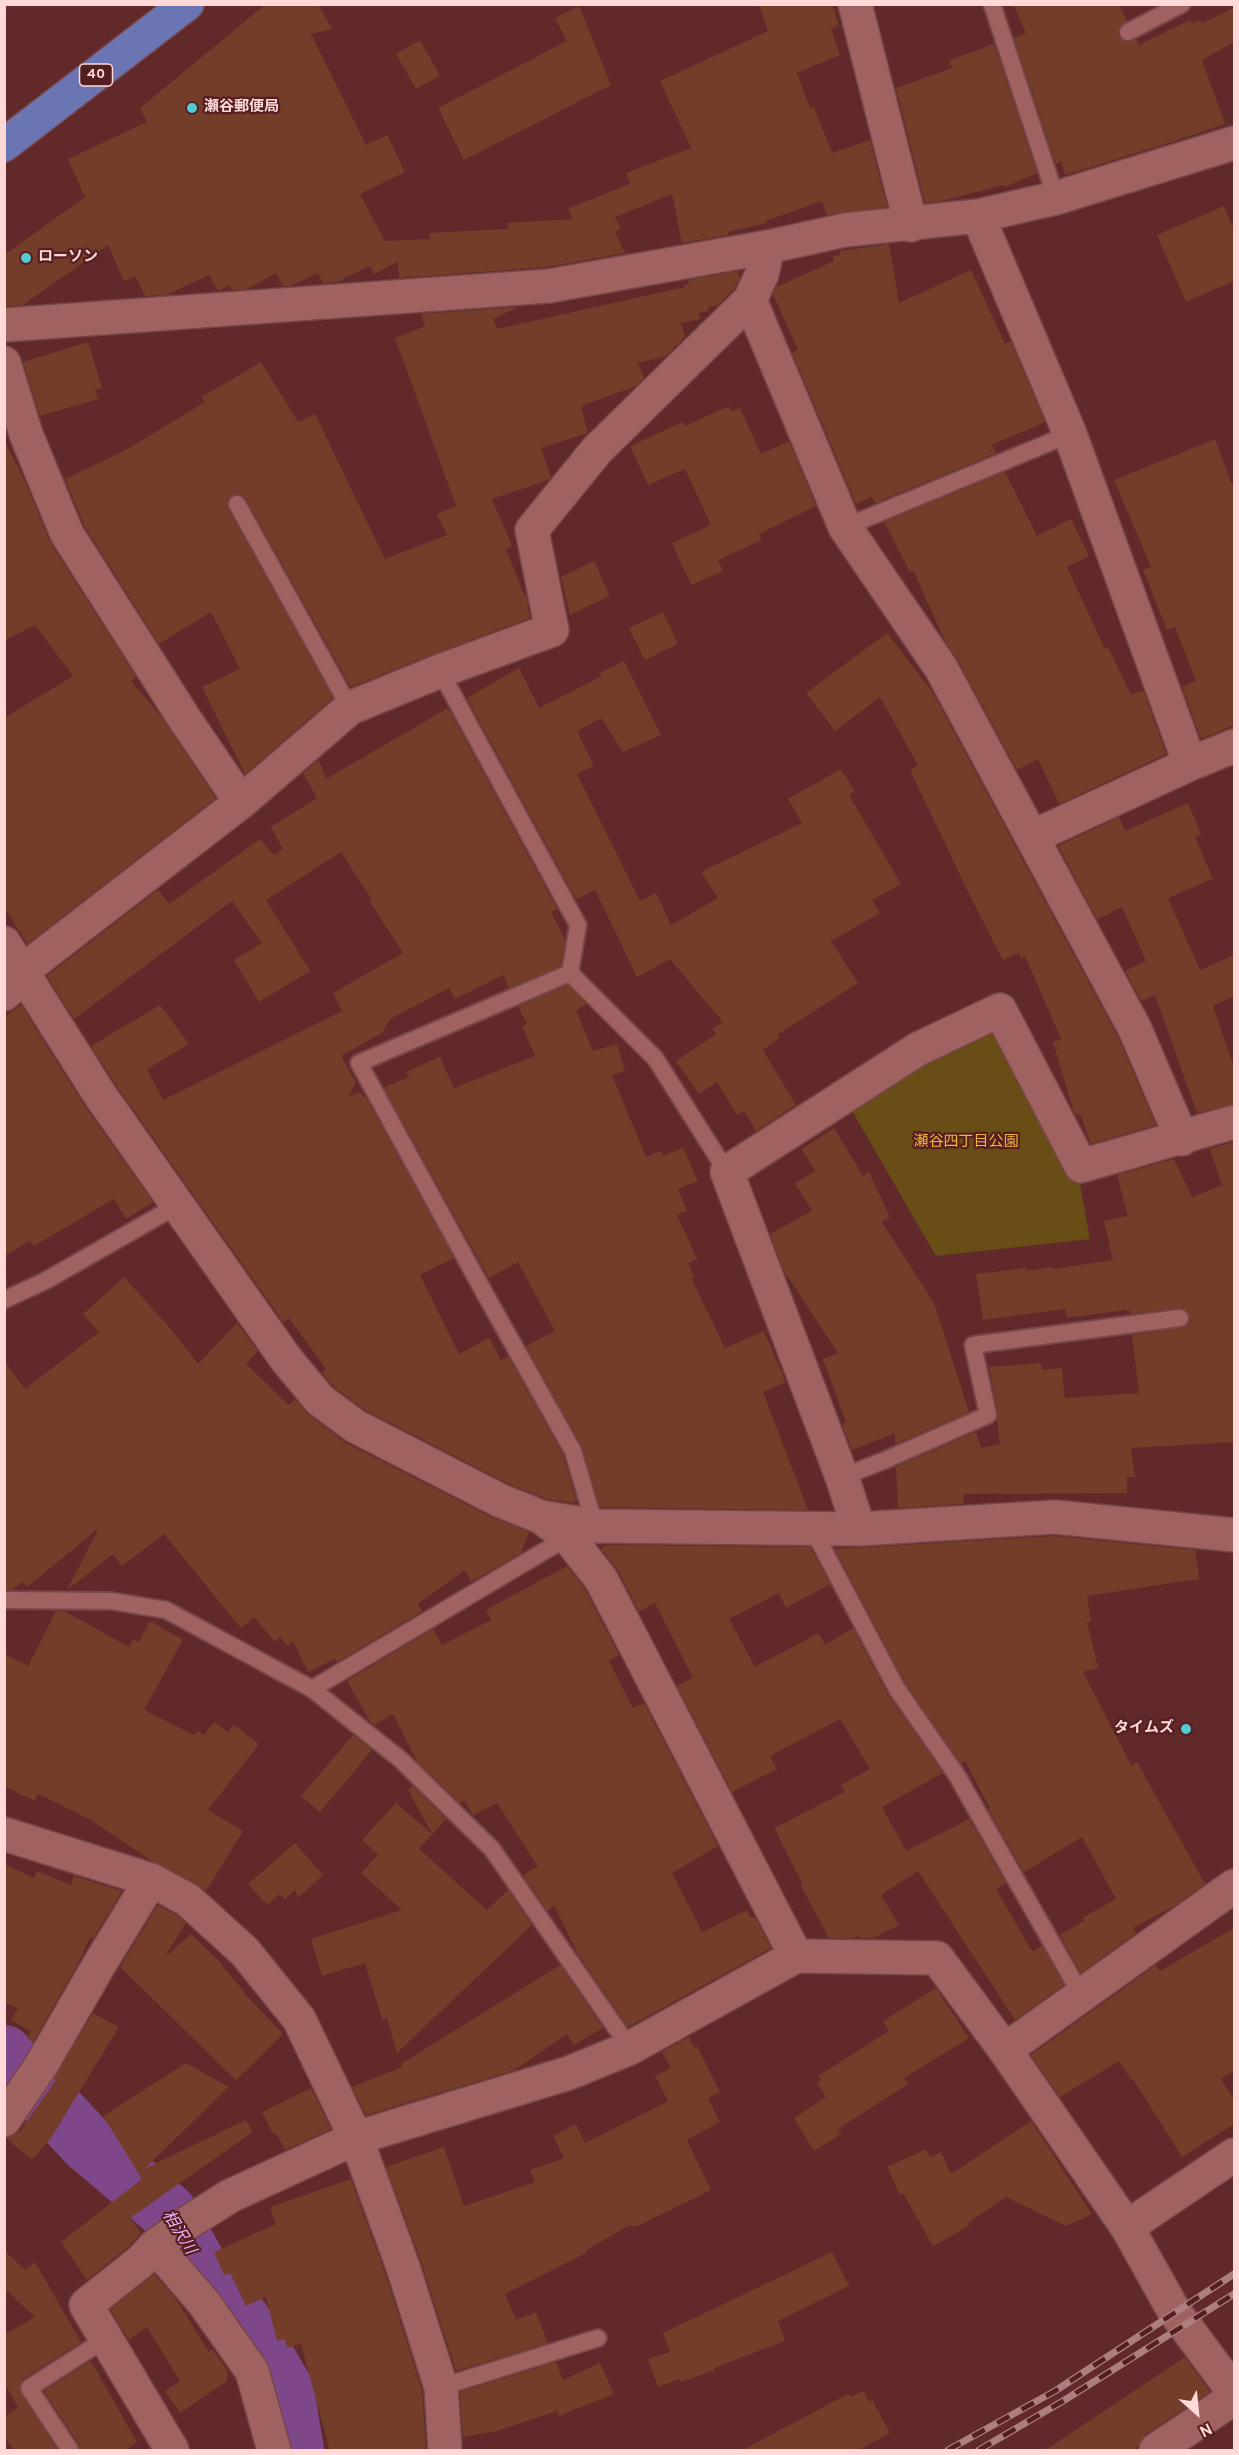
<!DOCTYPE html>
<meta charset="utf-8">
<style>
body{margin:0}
#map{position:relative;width:1239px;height:2455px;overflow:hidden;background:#61292a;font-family:Overpass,sans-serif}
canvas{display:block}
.frame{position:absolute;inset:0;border:6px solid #fed9d8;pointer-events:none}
.north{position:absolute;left:1167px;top:2383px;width:60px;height:60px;-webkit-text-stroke:4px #551e20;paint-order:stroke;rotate:153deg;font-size:16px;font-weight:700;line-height:24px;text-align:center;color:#fed9d8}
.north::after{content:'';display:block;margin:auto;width:21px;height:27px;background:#fed9d8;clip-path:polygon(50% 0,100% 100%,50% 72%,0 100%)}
</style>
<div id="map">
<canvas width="1239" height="2455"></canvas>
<div class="frame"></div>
<div class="north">N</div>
</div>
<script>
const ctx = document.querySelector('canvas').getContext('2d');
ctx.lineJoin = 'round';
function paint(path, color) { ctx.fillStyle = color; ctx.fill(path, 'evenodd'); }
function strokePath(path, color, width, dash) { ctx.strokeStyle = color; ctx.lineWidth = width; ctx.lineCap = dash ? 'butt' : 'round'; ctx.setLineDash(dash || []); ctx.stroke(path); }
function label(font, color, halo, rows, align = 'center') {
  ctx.font = font + ' Overpass,"Noto Sans JP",sans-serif'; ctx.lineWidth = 4.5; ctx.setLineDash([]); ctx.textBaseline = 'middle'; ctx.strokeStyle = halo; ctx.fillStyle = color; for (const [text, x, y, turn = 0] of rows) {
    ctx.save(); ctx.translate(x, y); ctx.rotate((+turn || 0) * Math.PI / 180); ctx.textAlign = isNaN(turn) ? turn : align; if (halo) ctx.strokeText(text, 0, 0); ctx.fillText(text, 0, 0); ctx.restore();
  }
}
const green = new Path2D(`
 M998,1022l81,157 11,60 -154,17 -85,-147 63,-44z`);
const river = new Path2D(`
 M4,2054l84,90 80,68 28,50 54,69 35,59 10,60`);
const building = new Path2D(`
 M266,4h52l14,25 -21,5 55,111 21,-10 18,37 -45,22 25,47 45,-2 -1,-6 79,-4 -1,-6 65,-4 -4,-11 62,-24 -4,-11 65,-25 -31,-67 108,-50 -9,-27h73l7,22 -8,3 9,26 -43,18 13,35 4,-1 18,46 38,-13 17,67 -60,8 -5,-14 -56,20v2l-38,9 1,3 -47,8 -10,-49 -57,23 6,12 -6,3 10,21 -78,14 -148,11 -1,-16 -24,12 -4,-8 -33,16 -14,1 -5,-10 -27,13h-8l-7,-13 -29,16 -15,1 -2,-5 -12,6 -9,-16 -42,20 -22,1 -10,-20 -11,5 -16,-36 -85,60 -19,1v-51l81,-58 -17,-38 79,-37 -7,-14z
 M1013,4h106l8,17 -8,6 -1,9 9,6 9,-3 3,6 51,-25 3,4 7,-4 2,3 32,-15v34l-32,18 23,64 -53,18 -107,33 -4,-14 -5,3 -42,-126 12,-5z
 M579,6l32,79 -147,75 -26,-52 129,-67 -12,-23z
 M420,40l20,36 -24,13 -20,-35z
 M994,44l43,129 -32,14 -1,-2 -62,16 -17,2 -29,-115 56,-20 -2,-8z
 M1224,206l10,24v51l-48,21 -29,-67z
 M889,244l10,59 72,-33 34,74 6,-3 34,81 -53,23 4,8 -121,50 -3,-6 -16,7 -64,-152 6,-2 -25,-56 3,-7 58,-26 -1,-5 7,-1 -1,-4z
 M738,271l2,7 -6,11 -16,16 -10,2 1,4 -10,2 1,6 -19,4 4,14 -19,19 -28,7 6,15 -8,8 -55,20 7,27 -47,15 10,29 -3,3 -56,19 20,47 -6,3 18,46 2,-1 4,24 -97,36 -82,33 -105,-188 -8,-5 -10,4v11l105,189 -88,76 -43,-87 38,-18 -29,-57 -52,32 -75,-119 -19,-46 61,-29 79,-48 -3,-5 59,-35 37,60 17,-8 70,145 62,-24 -10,-21 19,-8 -61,-168 30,-12 -4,-12 97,-7 -25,12 4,10 188,-42 -1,-2 5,-1 -1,-4z
 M88,342l14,46 -7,2 3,9 -58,17 -17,-54z
 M729,406l2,5 9,-3 21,46 28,-13 27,65 -57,28 3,6 -44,20 5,11 -32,14 -19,-42 39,-18 -26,-56 -37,16 -18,-39 53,-24 2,4z
 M1215,439l19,51v235l-33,14 -19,-52 14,-6 -21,-54 -8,3 -24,-60 8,-3 -37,-87z
 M4,440l21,41 26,63 85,133 -5,4 32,38 53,79 -189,146 -23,-38v-188l69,-42 -38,-51 -31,16z
 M1005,472l32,64 34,-17 18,37 -22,11 38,82 3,-2 23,48 12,-5 23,64 -107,50 -21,-45 -21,11 -60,-111 -11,-16 -33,-73 -3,2 -26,-50z
 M594,561l16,35 -40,19 -9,-38z
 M663,612l15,32 -33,16 -16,-32z
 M887,633l46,60 185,344 38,88 -65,19 -11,-30 -4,1 -3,-6 -20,-67 8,-3 -36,-83 -4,2 -2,-5 -16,7 -33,-64 -60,-126 8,-5 -38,-68 -45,34 -29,-38z
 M624,661l37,74 -38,17 -22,-34 -24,13 17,35 -17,8 63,127 16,-8 15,32 47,-27 -17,-26 101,-49 -14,-24 53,-30 14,22 -6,4 52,89 -29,16 8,13 -49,28 27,42 -81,52 2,3 -16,12 33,55 -40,26 -12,-20 -7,4 -20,-33 -18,12 -23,-33 40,-27 -4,-5 11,-7 -53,-63 -33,18 -42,-87 -19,9 -109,-201 52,-30 20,40 63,-32 -2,-3z
 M448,708l109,201 -6,3 14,27 -4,27 -52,22 -6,-13 -48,24 -6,-11 -59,31 -7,13 -42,24 15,27 -8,14 12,-5 3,5 2,-1 89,162 -34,17 39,79 30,-16 12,22 7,-4 55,99 13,45 -3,3 -26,-4 -40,-16 -142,-73 -32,-24 -11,-13 4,-4 -37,-51 -5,5 -168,-238 -25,-39 69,-41 29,39 -42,25 16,31 179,-89 -9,-18 70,-40 -33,-51 2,-2 -31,-48 -75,48 44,71 -51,31 -25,-42 28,-17 -30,-42 -158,118 -27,-43 111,-86 11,14 91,-65 14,16 9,-6 -12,-22 46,-29 -14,-25 16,-13 7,19z
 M1188,803l13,31 -6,3 18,42 -45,19 32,72 34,-15v41l-21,10 21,61v37l-37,9 -42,-118 -14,6 -16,-30 21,-10 -24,-54 -25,12 -39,-73 61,-29 6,14z
 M568,985l19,19 -11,6 17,41 24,-7 8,27 -13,4 34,82 15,-6 2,5 20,-8 15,33 -20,8 9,22 -10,4 20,44 -9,4 6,14 -3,1 34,70 39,-17 22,51 -23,10 45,118 -208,-3 -18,-61 -56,-100 29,-15 -37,-69 -29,16 -105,-190 25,-11 -3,-5 34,-15 14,31 81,-32 -13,-30 5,-2 -9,-18z
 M21,1005l63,100 69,97 -27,17 -12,-20 -80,47 -4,-5 -26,15v-239z
 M834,1128l29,48 6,-4 21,45 -8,5 52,81 35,109 -74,32v-11l-43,17 -10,-26 4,-2 -23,-63 15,-6 -54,-82 -14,-37 42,-23 -17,-28 20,-12 -13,-22z
 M1233,1142l1,300 -103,6 4,29h-8v16l-163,1 -1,10 -65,4 -2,-41 80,-35 5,16 19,-4 -3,-23 1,-8 -9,-46 52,-4 1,7 20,-2 3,30 74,-5 -7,-58 49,-7 9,-7 -2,-10 -9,-3 -49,6v-3l-5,-1 -58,8 -2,-9 -82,11 -7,-46 50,-6v3l27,-4v2l60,-9 -9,-39 24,-5 -11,-41 57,-16 18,38 30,-12 -12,-36z
 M124,1277l46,51 28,36 39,-41 21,28 -12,13 43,41 6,-6 14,16 37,28 145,74 38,15 -8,21 -50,29 -6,-12 -47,34 4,7 -85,51 -2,-3 -27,13 -15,-31 -6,5 -7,-9 -5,5 -21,-25 -13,11 -77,-94 -42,32 -9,-12 -46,36 32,-62 -72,59 -5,-5 -10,8h-8v-229l21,28 74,-57 -16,-18z
 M1055,1536l140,14 4,29 -112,17 4,25 -4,1 11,46 -15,4 48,93 6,-3 68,122 -31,22 -41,22 3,5 -55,40 -21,-38 24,-14 -2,-3 34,-19 -34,-62 -58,35 -36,-63 2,-1 -25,-47 -4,2 -55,-79 -71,-135z
 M608,1545l202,2 20,37 -44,24 -7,-15 -50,26 26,48 64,-34 6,12 28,-17 35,67 55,78 -61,34 24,44 63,-32 37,64 -10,6 36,62 10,-5 22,39 -49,35 -97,-149 -37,24 18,30 -26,13h-13l-2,-2 -4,2h-25l-28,-52 2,-1 -29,-57 71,-36 -4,-7 29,-16 -30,-50 -70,37 7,13 -45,23 -55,-106 16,-8 -38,-75 -16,9 -21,-42 -17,-21z
 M567,1566l18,23 34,66 -10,6 24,47 11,-5 74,143 -46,27 30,59 45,-22 4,8 4,-1 16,31 -143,79 -50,-73 -24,-49 -6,6 -25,-36 15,-8 -41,-64 -24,12 -9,-15 -4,3 -43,-42 -24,-47 -19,11 -4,-4 -23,-40 86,-52 9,16 49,-25 -5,-10z
 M56,1611h8l65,36 4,-8 6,3 11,-21 33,19 -39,70 50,25 4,-4 6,4 10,-13 14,10 6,-7 25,19 -51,66 35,21 -37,60 -9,-7 -45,-23 -63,-42 -51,-25 -3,7 -31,-15v-132l24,12z
 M353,1735l19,15 -52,62 -19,-16z
 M412,1785l34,34 -27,30 68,61 21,-20 24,35 -135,128 -10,-35 -5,1 -17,-56 -43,13 -11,-37 91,-29 -41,-37 17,-18 -16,-15 34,-37 36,31 -24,-44z
 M295,1843l28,32 -25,23 -3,-8 -10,9 -5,-5 -13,11 -19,-21z
 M4,1864l30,14 3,-7 34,14 3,-9 48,15 -30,49 -2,-3 -11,25 -46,80 -6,-4 4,-7 -20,-11 7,-12 -14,-5z
 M158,1905l19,10 9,8 -22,35 27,-24 32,31 -2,2h2l21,24 -1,1 40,42 -47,46 -116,-113z
 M1234,1928v143l-13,8 13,21v24l-52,33 -49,-78 -2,1 -12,-19 -59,36 -29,-42 125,-90 4,6z
 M560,1965l43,63 -29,17 -7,-11 -52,36 -149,45 -14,-28 50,-20 -1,-3z
 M936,1988l33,50 -65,40 4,6 -70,45 3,5 -27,17 -20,-33 32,-21 -9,-14 4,-3 -3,-4 71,-45 -6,-10z
 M93,2013l26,14 -68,111 -19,22 -25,-21 13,-8 36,-51 -2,-1z
 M689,2037l5,11 3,-2 23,46 -12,6 12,24 -33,18 24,50 -73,36h-10l-43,25 1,2 -81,41 11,26 20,-8 12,31 -92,28 -35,-110 -35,-94 58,-20 20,59 71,-24 -5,-12 34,-12 -11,-22 23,-12 9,19 83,-42 -13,-25 16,-8 -9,-16z
 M186,2063l43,24 -85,82 102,-49 7,12 -123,86 11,15 -14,15 -40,32 -26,-38 81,-63 -39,-63z
 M311,2088l20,41 -46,21 -9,-17 -3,1 -11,-22z
 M1031,2121l61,93 -26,12 -60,-29 -38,26 1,3 -36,20 -30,-53 -3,2 -13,-28 39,-18 4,8 11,-5 10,22z
 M351,2179l34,94 37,117 4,61h-96l-29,-107 -14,4 -2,-9 -8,2 -11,-44 -20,9 -16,-33 -6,2 -10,-23 62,-28 -6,-17z
 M4,2250l21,20 10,-8 46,80 -58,37 -4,9 39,63h-44l-10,-15v-19l14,-10 -14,-24v-48l31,-18 -31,-29z
 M832,2252l17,34 -71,35 7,20 -71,27 1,2 -34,12 -2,-3 -21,8 -10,-28 22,-7 -7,-19z
 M154,2274l22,25 33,53 3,-3 15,21v11l-47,32 -15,-22 15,-10 -33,-54 -18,13 -19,-31z
 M1185,2357l25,35 -64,42 -8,12 -6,5h-88z
 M91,2361l46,81 -13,9h-44l-1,-7 -35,-53z
 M556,2362l7,18 37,-17 14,31 -55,22 -2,-5 -60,20 -34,6 -3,-45z
 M863,2391l6,11 3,-2 18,33 -33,18h-116l107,-57 3,3z`);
const lane = new Path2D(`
 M992,4l64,194
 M1128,32l54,-28
 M237,504l113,204
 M845,527l225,-93
 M440,671l138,254 -8,48
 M4,1300l41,-19 133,-76
 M842,1477l41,-16 105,-46 -15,-70 207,-27
 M595,1526l-22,-75 -88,-157 -126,-231 211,-90 85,85 72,114
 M812,1528l85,161 59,85 126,222
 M4,1600l107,1 55,9 146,79 88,70 92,90 138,199
 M312,1689l256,-152
 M441,2387l157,-49
 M70,2450l-41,-62 78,-50`);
const street = new Path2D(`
 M855,4l56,221
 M978,216l92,218 120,330
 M750,300l95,227 96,141 194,361 47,110
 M4,325l545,-39 219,-39 77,-17 133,-14 78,-18 178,-55
 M4,363l22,71 41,100 117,184 57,84
 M1032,837l158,-73 44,-18
 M4,943l96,152 186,264 34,41 35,26 144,74 42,17 54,9 264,3 196,-12 179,18
 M4,994l21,-19 5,-10 211,-163 109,-94 90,-37 112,-41 -20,-100 65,-80 153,-150 12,-26 6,-27
 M541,1517l27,20 33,42 195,377 141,2 68,92 122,177
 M859,1529l-17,-52 -115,-305 191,-123 82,-39 81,156 153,-44
 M4,1834l147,46 37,20 57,52 54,67 57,119 47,129 38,120 4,63
 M1005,2050l229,-164
 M4,2120l38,-56 57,-99 52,-85
 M1234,2155l-107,72 47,84 60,81
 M155,2246l49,57 48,68 22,79
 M172,2450l-86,-145 54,-43 15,-16 29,-21 46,-29 126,-58 213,-65 61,-25 166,-92
 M1156,2450l78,-52`);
const primary = new Path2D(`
 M4,145l183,-141`);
const rail = new Path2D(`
 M948,2450l107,-59 179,-117
 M979,2450l84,-49 171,-107`);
const markers = [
 [192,108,6,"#51ccd3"],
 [26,258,6,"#51ccd3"],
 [1186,1729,6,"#51ccd3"]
];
const shields = [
 [96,75,33]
];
const shieldNames = [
 ["40",96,75]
];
const poiNames = [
 ["瀬谷郵便局",204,108],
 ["ローソン",38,258],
 ["タイムズ",1174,1729,"right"]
];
const parkNames = [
 ["瀬谷四丁目公園",966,1143]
];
const waterNames = [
 ["相沢川",178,2233,58]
];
paint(green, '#694d16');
strokePath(river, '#7e478a', 58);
paint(building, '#733d29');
strokePath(lane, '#774649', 20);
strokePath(street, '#774649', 36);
strokePath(primary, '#774649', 36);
strokePath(lane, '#a06161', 16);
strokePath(street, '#a06161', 33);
strokePath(primary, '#6b75b4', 33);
strokePath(rail, '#ad7e7e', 7);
strokePath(rail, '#551e20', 4.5, [14]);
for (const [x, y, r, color] of markers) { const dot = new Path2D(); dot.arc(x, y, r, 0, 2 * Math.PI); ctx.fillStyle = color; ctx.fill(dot); strokePath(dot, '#551e20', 2); }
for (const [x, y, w] of shields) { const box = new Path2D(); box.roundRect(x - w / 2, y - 11, w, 22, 4.5); ctx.fillStyle = '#551e20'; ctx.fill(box); strokePath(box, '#fed9d8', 1.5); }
label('bold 14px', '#fed9d8', null, shieldNames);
label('bold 15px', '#fed9d8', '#551e20', poiNames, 'left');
label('15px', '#f2b539', '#551e20', parkNames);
label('italic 16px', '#f1b3fd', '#551e20', waterNames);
</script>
